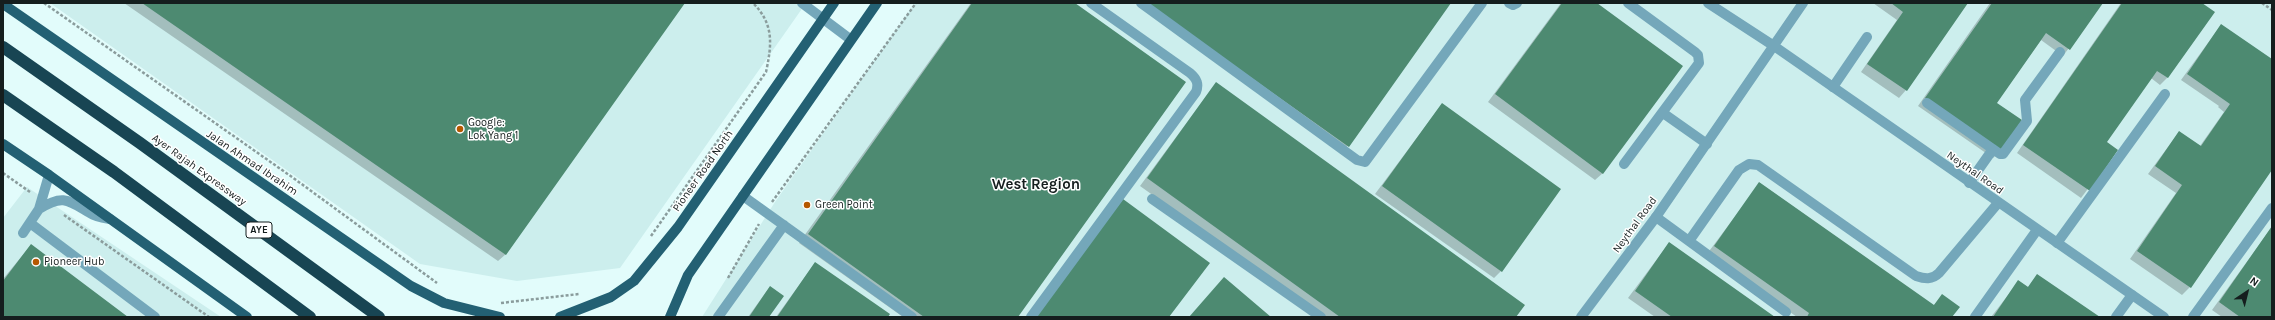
<!DOCTYPE html>
<style>
body{margin:0}
#map{position:relative;width:2275px;height:320px;overflow:hidden;background:#e2fcfb;font-family:Karla,sans-serif}
canvas{display:block}
.frame{position:absolute;inset:0;border:4px solid #151e1e;pointer-events:none}
.north{position:absolute;left:2227px;top:272px;width:40px;height:40px;-webkit-text-stroke:3px #fff;paint-order:stroke;rotate:35deg;font-size:11px;font-weight:700;line-height:16px;text-align:center;color:#151e1e}
.north::after{content:'';display:block;margin:auto;width:14px;height:18px;background:#151e1e;clip-path:polygon(50% 0,100% 100%,50% 72%,0 100%)}
</style>
<div id="map">
<canvas width="2275" height="320"></canvas>
<div class="frame"></div>
<div class="north">N</div>
</div>
<script>
const ctx = document.querySelector('canvas').getContext('2d');
ctx.lineJoin = 'round';
function paint(path, color) { ctx.fillStyle = color; ctx.fill(path, 'evenodd'); }
function strokePath(path, color, width, dash) { ctx.strokeStyle = color; ctx.lineWidth = width; ctx.lineCap = dash ? 'butt' : 'round'; ctx.setLineDash(dash || []); ctx.stroke(path); }
function label(font, color, halo, rows, align = 'center') {
  ctx.font = font + ' Karla,sans-serif'; ctx.lineWidth = 3; ctx.setLineDash([]); ctx.textBaseline = 'middle'; ctx.strokeStyle = halo; ctx.fillStyle = color; for (const [text, x, y, turn = 0] of rows) {
    ctx.save(); ctx.translate(x, y); ctx.rotate((+turn || 0) * Math.PI / 180); ctx.textAlign = isNaN(turn) ? turn : align; if (halo) ctx.strokeText(text, 0, 0); ctx.fillText(text, 0, 0); ctx.restore();
  }
}
const built = new Path2D(`
 M50,3h756l-186,265 -103,13 -97,-17z
 M915,3h1357v314h-1570l73,-115z
 M27,187l194,130h-218v-99z`);
const shadow = new Path2D(`
 M124,3h559l-177,251 -8,7z
 M971,3h102l-56,314h-114l-104,-74z
 M1136,3h314l-106,148z
 M1561,3h34l8,170 -8,7 -107,-78z
 M1873,3h93l-60,87 -7,8 -38,-26 36,-52z
 M1990,3h112l-39,53 -22,-16 -45,63 4,48 -7,7 -75,-52z
 M2121,3h80l-33,74 -8,8 -9,-7 -45,64 11,8 -36,48 -64,-45z
 M2221,25l51,35v108l-82,119 -8,8 -52,-36 46,-66 -28,-19 31,-42 21,14 24,-34 -6,-5 1,-1 -38,-26z
 M1216,83l299,234h-192l-183,-131z
 M1442,104l59,167 -7,7 -119,-84z
 M1760,183l173,123 9,-10 9,21h-154l-90,-63z
 M2272,227v90h-50l-10,-7z
 M1669,243l104,74h-118l-27,-19z
 M31,245l96,72h-124v-38z
 M815,263l71,54h-110z
 M2037,275l60,42h-106l28,-36 9,6z
 M770,287l-2,30h-20l18,-25z`);
const building = new Path2D(`
 M142,3h543l-179,252z
 M972,3h103l111,79 -168,235h-94l-116,-83z
 M1146,3h305l-102,144z
 M1562,3h35l86,63 -80,108 -108,-80z
 M1891,3h77l-61,88 -40,-27 36,-52z
 M1992,3h111l-33,47 -24,-17 -49,70 25,17 -21,31 -76,-53z
 M2122,3h80l13,9 -47,66 -11,-7 -50,71 11,8 -28,41 -67,-46z
 M2221,24l51,35v111l-81,118 -54,-37 45,-66 -27,-19 24,-35 22,15 29,-42 -43,-30z
 M1216,82l309,223 -9,12h-176l-193,-139z
 M1442,103l119,86 -59,83 -120,-86z
 M1759,182l175,123 8,-11 18,13 -8,10h-145l2,-4 -95,-67z
 M1123,199l87,64 -41,54h-134z
 M2272,226v91h-32l-21,-15z
 M1669,242l106,75h-103l-37,-26z
 M31,244l97,73h-125v-36z
 M815,262l75,52 -2,3h-111z
 M2037,274l63,43h-107l25,-37 10,7z
 M1224,277l47,40h-82z
 M770,286l14,10 -15,21h-20z`);
const path = new Path2D(`
 M44,3l248,174 145,106
 M2262,3l10,7
 M3,173l27,19
 M772,202l144,-199
 M64,215l145,102
 M651,236l115,-164c6,-28 8,-48 -13,-69
 M728,278l31,-54
 M501,303l78,-9`);
const service = new Path2D(`
 M1141,3l216,157 8,2 117,-159
 M1509,3l4,2 4,-2
 M1833,87l34,-50
 M1927,103l73,51h3l24,-33 -2,-21 35,-48
 M1663,113l44,31
 M1624,164l75,-101 -1,-8 -3,-3 -67,-49
 M1969,183l24,-34
 M743,196l169,121
 M1152,199l169,118
 M39,209c24,-15 29,-9 51,4 6,4 14,5 20,6
 M1656,217l130,95
 M30,223l125,94
 M23,233l16,-24 10,-34
 M1689,241l50,-71 10,-6 9,1 158,111c9,3 16,4 23,-3l59,-70
 M2057,243l108,-149
 M718,317l66,-92
 M1031,317l165,-225c3,-8 1,-13 -6,-19l-99,-70
 M1975,317l62,-87
 M2116,317l16,-22
 M2193,317l79,-109`);
const minor = new Path2D(`
 M802,3l48,36
 M1708,3l66,43 390,271
 M1581,317l75,-100 147,-214`);
const primary = new Path2D(`
 M3,4l408,282 33,17 56,14
 M3,144l46,31 198,142
 M560,317l51,-20 23,-16 44,-54 156,-224
 M670,317l18,-42 189,-272`);
const motorway = new Path2D(`
 M3,47l137,96 239,174
 M3,95l111,77 196,145`);
const markers = [
 [460,129,4,"#b55800"],
 [807,205,4,"#b55800"],
 [36,262,4,"#b55800"]
];
const shields = [
 [259,230,26]
];
const shieldNames = [
 ["AYE",259,230]
];
const poiNames = [
 ["Google:",468,123],
 ["Lok Yang 1",468,136],
 ["Green Point",815,205],
 ["Pioneer Hub",44,262]
];
const streetNames = [
 ["Jalan Ahmad Ibrahim",252,163,34],
 ["Ayer Rajah Expressway",199,170,36],
 ["Pioneer Road North",703,171,-55],
 ["Neythal Road",1975,173,35],
 ["Neythal Road",1635,225,-54]
];
const districtNames = [
 ["West Region",1036,185]
];
paint(built, '#cceeed');
paint(shadow, '#0003');
paint(building, '#4d8a71');
strokePath(path, '#8a9c9c', 2.5, [3, 2]);
strokePath(service, '#74a7ba', 10);
strokePath(minor, '#74a7ba', 10);
strokePath(primary, '#236073', 10);
strokePath(motorway, '#184553', 12);
for (const [x, y, r, color] of markers) { const dot = new Path2D(); dot.arc(x, y, r, 0, 2 * Math.PI); ctx.fillStyle = color; ctx.fill(dot); strokePath(dot, '#fff', 1.5); }
for (const [x, y, w] of shields) { const box = new Path2D(); box.roundRect(x - w / 2, y - 8, w, 16, 3); ctx.fillStyle = '#fff'; ctx.fill(box); strokePath(box, '#151e1e', 1); }
label('bold 10px', '#151e1e', null, shieldNames);
label('11px', '#151e1e', '#fff', poiNames, 'left');
label('11px', '#151e1e', '#fff', streetNames);
label('bold 15px', '#151e1e', '#fff', districtNames);
</script>
